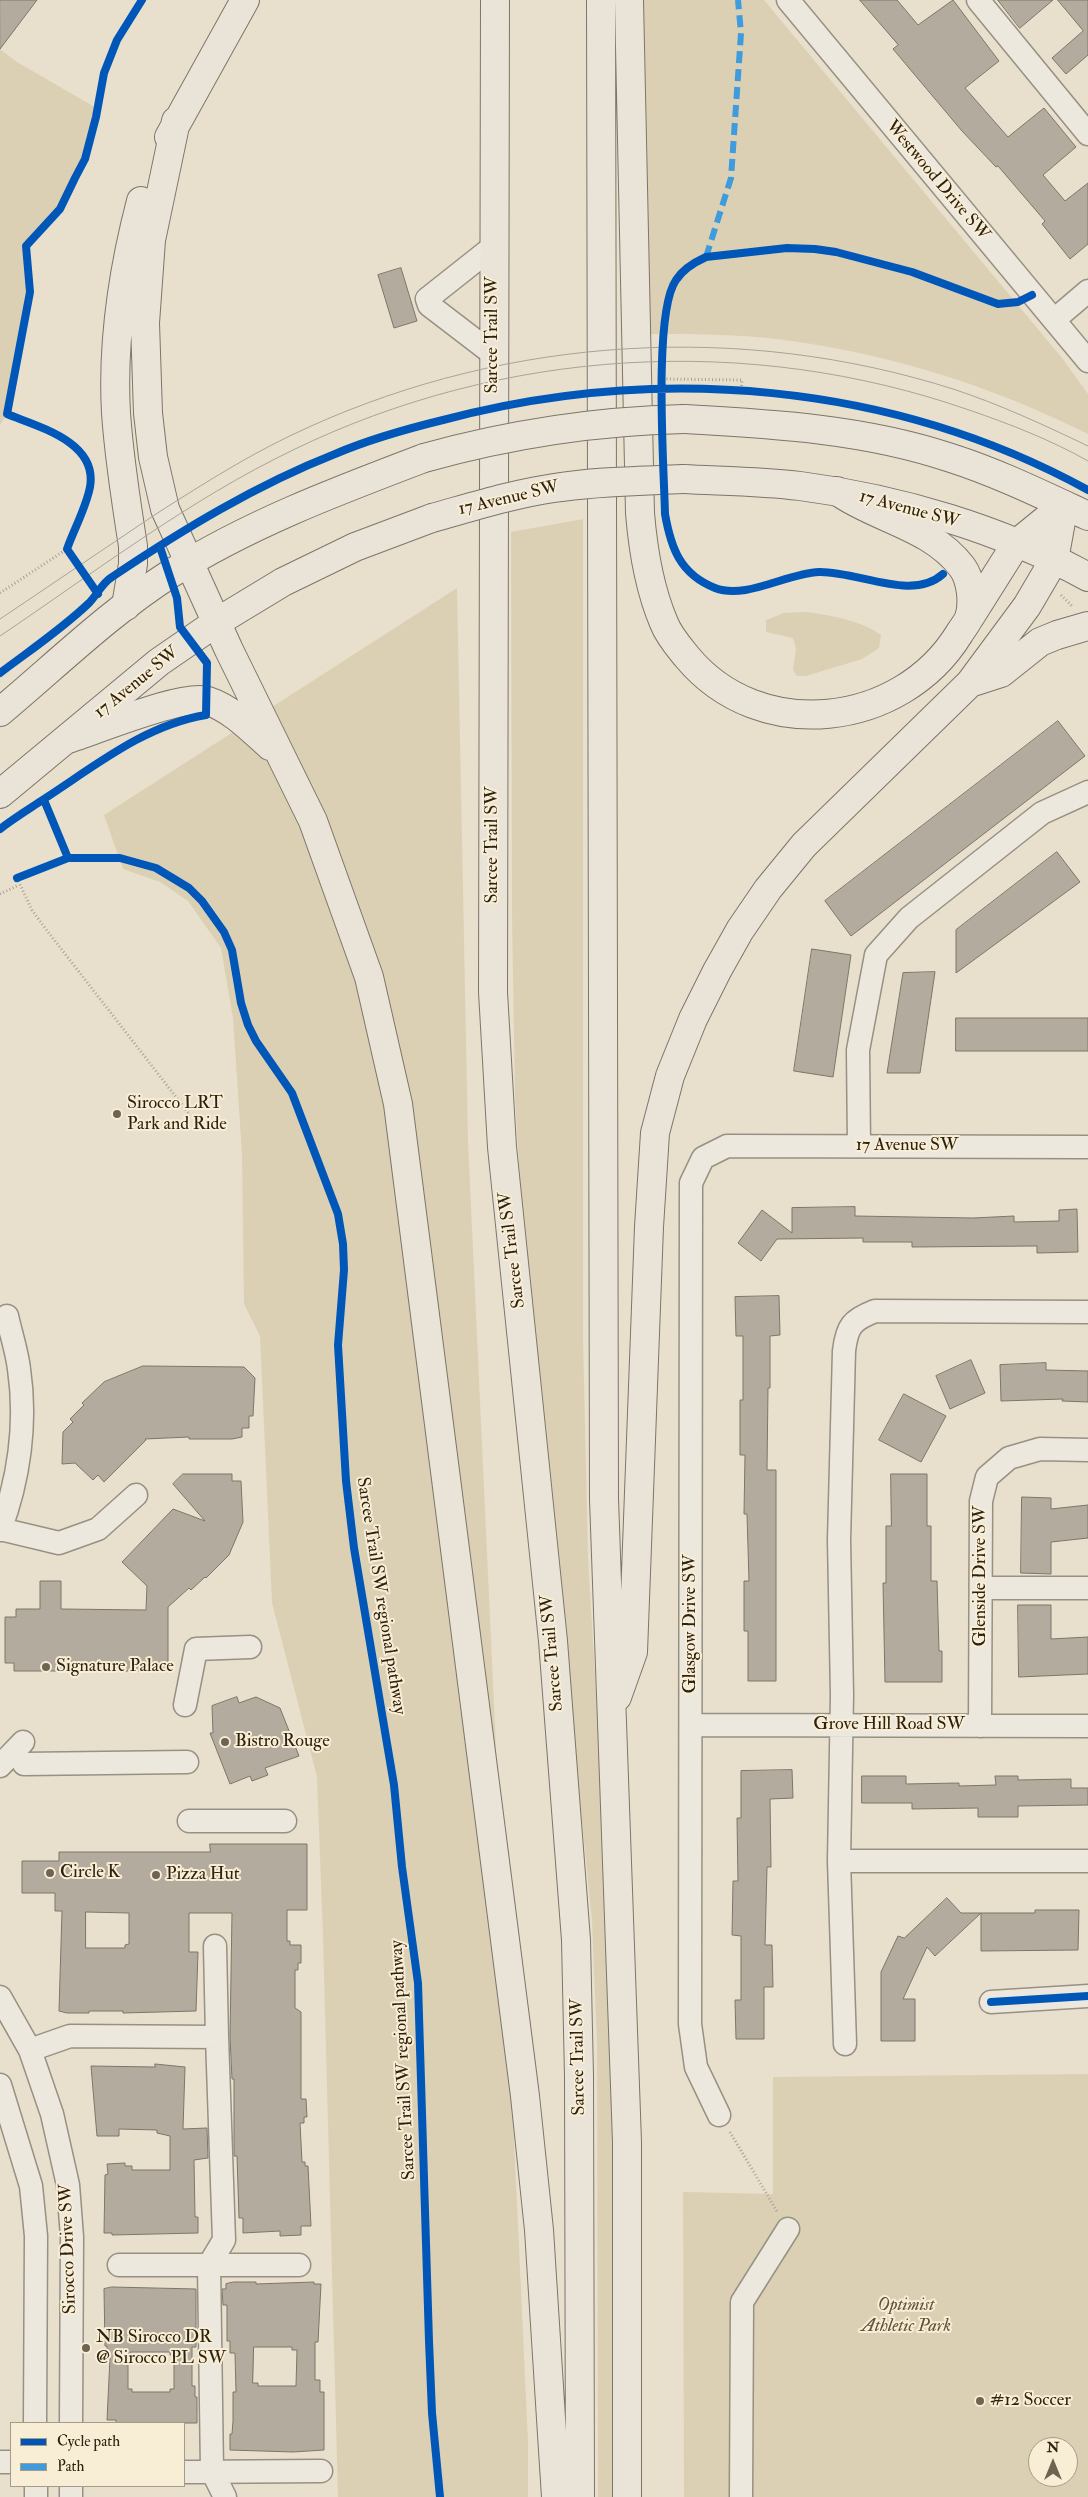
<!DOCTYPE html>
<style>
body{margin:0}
#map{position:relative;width:1088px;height:2497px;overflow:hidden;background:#e8e0cc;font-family:"IM FELL Double Pica",serif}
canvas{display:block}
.legend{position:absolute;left:10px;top:2422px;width:175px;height:65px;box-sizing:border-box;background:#f8edd5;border:1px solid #a79b86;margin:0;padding:6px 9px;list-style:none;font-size:15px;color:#2e210f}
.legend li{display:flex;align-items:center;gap:10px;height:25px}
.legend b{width:25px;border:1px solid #a79b86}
.north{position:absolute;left:1028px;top:2437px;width:50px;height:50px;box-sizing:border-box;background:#f8edd5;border:1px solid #a79b86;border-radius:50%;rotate:0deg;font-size:14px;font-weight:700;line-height:20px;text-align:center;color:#2e210f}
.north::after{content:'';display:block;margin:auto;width:18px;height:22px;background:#6f6451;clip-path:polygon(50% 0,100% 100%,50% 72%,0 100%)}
</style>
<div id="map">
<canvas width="1088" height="2497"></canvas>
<ul class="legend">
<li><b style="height:6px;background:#0057b8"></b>Cycle path</li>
<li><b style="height:6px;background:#3d9bde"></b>Path</li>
</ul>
<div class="north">N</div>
</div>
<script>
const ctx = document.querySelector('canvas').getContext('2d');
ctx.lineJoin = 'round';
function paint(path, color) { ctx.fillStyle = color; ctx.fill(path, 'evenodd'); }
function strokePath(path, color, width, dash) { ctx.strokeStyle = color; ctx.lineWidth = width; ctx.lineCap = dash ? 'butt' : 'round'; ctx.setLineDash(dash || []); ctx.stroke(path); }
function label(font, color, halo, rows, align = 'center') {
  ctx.font = font + ' "IM FELL Double Pica",serif'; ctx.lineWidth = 4; ctx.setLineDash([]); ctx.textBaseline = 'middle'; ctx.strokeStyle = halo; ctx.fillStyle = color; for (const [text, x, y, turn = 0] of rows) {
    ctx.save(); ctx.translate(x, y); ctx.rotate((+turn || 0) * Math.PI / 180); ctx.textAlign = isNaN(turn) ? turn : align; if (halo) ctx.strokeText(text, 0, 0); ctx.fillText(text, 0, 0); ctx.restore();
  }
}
const green = new Path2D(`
 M639,0h125l298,358 26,36v40c-96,-48 -198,-80 -304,-94 -45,-6 -91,-6 -137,-6z
 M0,49l17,13 81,47 -13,50 -25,50 -34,37 4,46 -23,122 -7,11z
 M583,519v819l5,220 13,219 11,317 2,403h-16l-1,-453 -5,-123 -69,-686 -8,-138 -3,-183 -1,-382z
 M457,588l11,553 60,1301v55h-190l-15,-560 -6,-160 -45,-174 -12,-267 -16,-32 -2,-150 -9,-136 -12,-70 -33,-47 -28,-19 -37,-13 -19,-54z
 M805,612c25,3 55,8 76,23l-2,13 -17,11 -56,17h-9l-4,-6 3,-21 -3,-11 -27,-6v-12l18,-7z
 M1088,2074v423h-404l-1,-305 90,2v-117zM1038,2447h30v30h-30z`);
const building = new Path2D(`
 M0,0h37l-37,49z
 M860,0h37l21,25 35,-25 46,61 -34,27 43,49 36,-29 32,39 -33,28 22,26 23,-18v61l-18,15 -28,-35 3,-3 -47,-55 -2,1 -34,-36 -69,-82 5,-4z
 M998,0h55l-33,28z
 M1058,0h30v55l-22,19 -14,-16 31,-27z
 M401,268l16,53 -23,7 -16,-53z
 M1058,721l27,35 -234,180 -26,-35z
 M1057,852l23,30 -124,91v-43z
 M812,949l39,6 -18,122 -39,-6z
 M935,972l-15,101h-33l16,-100z
 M956,1018h132v33h-132z
 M855,1207v9l118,2 41,-2v6l45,-1v-11l18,-1 1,43 -41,1v-7l-125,1v-5h-49v-4l-86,1 -16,22 -23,-18 24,-33 30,23v-25z
 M779,1296l1,39 -10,1v52h-2l-1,82h9v211h-28v-50h-4v-50h5l-2,-67h-3l1,-59h-5v-55h3v-64h-7l-1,-39z
 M971,1360l14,33 -35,16 -14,-33z
 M1046,1363v7l42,1v31l-26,-1 1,-2 -62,2 -1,-36z
 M143,1366l101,1 11,11 -2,38h-4v12h-7v9l-10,2h-43v-2l-44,2 1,1 -42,42 -6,-7 -5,5 -18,-17 -13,1 1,-32 10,-10 -3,-3 14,-14 -2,-2 22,-21z
 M904,1394l42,22 -25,46 -42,-22z
 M183,1474h49v7h9l2,41 -14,33 -23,23 -1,-1 -14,13 -2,-2 -21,19v64h-154v-8h-9v-46h11v-8h24v-28h21v28l85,1 1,-24 -25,-24 51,-53 32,12 -32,-37z
 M891,1474h36v52h4v55h6l2,70h3v31h-57l-2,-99h3v-57h5z
 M1022,1497l29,1v11l37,-4v33l-37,4v32l-30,-1z
 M1018,1605h33v34l37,-2v37l-69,3z
 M237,1697l2,6 17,-6 24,11 19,48 -34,12 3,7 -16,6 -2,-5 -20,8 -20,-51h3l-1,-27z
 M792,1770l1,28 -23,1 1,68h-4l-2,78h7l1,42h-9v52h-28l-1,-39h6v-64l-9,-1 1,-54h5l-1,-63h4v-47z
 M862,1776h44v8l53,-1v3l37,-1 -1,-9h23v4l53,-1v9h17v17l-70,1v11h-40v-9l-66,1v-6h-50z
 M210,1844h97v66h-20v31h3v4h11v18h-3v7h-3v38l6,4v87h5l1,18h-3v6h-4l2,39h3v4h3l3,60h-10v9l-21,1v-5l-37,2v-15h-4l-2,-62h-3v-77h-2l-2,-42 2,-124h-43v39h9l-2,59 -73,2v-2h-34v2h-22l-8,-2 3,-100h-7v-18h-33v-32h37v-9h151zM86,1912l43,1v31l-4,1v3h-39z
 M947,1898l14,15h74v-3h44l-1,40 -97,1v-38l-46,43 -8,-9 -24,52h12v42h-34v-69l17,-36 6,2z
 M155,2064l30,3 -2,62 24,-1 1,30 -14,2 1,57h3v16l-86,2v-2h-8l1,-58 3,-1 -1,-10 18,-1v3h7v4h38v-34l-13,-3v-3l-38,-1v7h-22l-6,-70 64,1z
 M234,2282h22v2l58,-2v2h7l-3,58h-3v38h5v12h4v58l-31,2 -63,-2v-16h2l1,-13v-29h3l-1,-39h-5v-12h-3v-36h-4l-1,-16h4v-5zM254,2347h38v3h5l-1,36h-38v-3h-5z
 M112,2287l84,2v58h-4v39h3v11h2v26h-81v-3h-9l3,-62h-3v-12h-2l-1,-57zM131,2352h39v3h4v34h-4v3h-38v-3h-4v-34h3z`);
const path = new Path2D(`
 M663,379l79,1 -1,10
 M0,593l67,-44
 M1061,595l11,11
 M17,878l15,32 13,18 145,187
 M0,894l19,-9
 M730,2132l48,81`);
const minor = new Path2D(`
 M788,0l300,361
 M978,0l110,134
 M1054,320l34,-29
 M493,354l-64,-49 -2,-6 67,-53
 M859,1146l-1,-96 18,-95 33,-37 133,-105 46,-21
 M0,1529l59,14 39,-14 38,-34
 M0,1530c19,-50 27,-107 19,-161 -2,-17 -8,-35 -12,-53
 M982,1588h106
 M185,1705l11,-56 54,-2
 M691,1725l397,1
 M980,1726l1,-225 6,-24 22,-19 31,-9 48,1
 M24,1764l163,-2
 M0,1766l23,-24
 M189,1821h96
 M839,1861h249
 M215,1946l2,91
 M0,1997l30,53 22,64 16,71 4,52 -1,186
 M991,2002l97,-6
 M845,2044l-6,-183 3,-166 -3,-155 5,-189c3,-25 8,-31 31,-40l213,1
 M30,2050l40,-14 147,1 7,203 -15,25 3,206 13,26
 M0,2085l31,101 5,50 -1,187
 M719,2115l-23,-48 -6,-43 1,-841 12,-25 24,-12 361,1
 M119,2265h180
 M0,2462h11
 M184,2472l137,-1
 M36,2486v11
 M71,2497v-11
 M741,2497l1,-195 46,-73`);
const major = new Path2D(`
 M684,419c90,5 181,10 267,39 47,15 92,37 137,58
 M683,479c39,2 79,2 117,7 99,13 201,43 288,91
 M0,712c55,-46 109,-99 170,-138 79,-50 167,-83 254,-116
 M0,794l159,-132 58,-40 66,-40 72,-35 77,-29`);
const highway = new Path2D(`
 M495,0l-2,992 9,155 51,494 23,299 3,136 1,421
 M601,0l3,1499 23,643v355
 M629,0l11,513c3,37 9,75 24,110 5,13 15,24 23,34 73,88 214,71 272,-23 3,-5 8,-11 10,-16 5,-15 2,-39 -7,-51 -31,-41 -86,-48 -125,-76
 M176,121l-25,119 -6,83 3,90 5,44 12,52 64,141 84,171 56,156 29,127 127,992 14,134 17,267
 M169,137l76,-137
 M126,606l7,-42v-18c-7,-44 -14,-89 -17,-133 -4,-71 7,-143 25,-212
 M970,617l46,-73 48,-39
 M970,683l31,-10 39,-31 17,-7 31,-9
 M68,739c29,-9 116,-46 140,-38 24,8 43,28 62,45
 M617,1697l16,-45 16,-425 6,-94 15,-57 23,-57 24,-48 23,-41 28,-41 36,-44 166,-162 57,-77 27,-46 10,-55`);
const tram = new Path2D(`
 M0,619c52,-35 104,-70 156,-105 50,-32 99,-63 153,-87 201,-91 433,-105 644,-38 46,15 91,36 135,57
 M0,636c95,-64 189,-136 293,-186 210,-102 455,-117 676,-40 41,14 82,30 119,51`);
const majorBridge = new Path2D(`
 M424,458c86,-24 171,-37 260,-39
 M432,518c40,-11 81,-24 122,-30 43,-7 86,-7 129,-9`);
const quiet = new Path2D(`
 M706,257l25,-79 10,-145 -3,-33`);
const cycleway = new Path2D(`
 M943,574c-31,28 -85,-3 -124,-2 -32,1 -73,28 -104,16 -35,-14 -44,-40 -50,-74 -1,-46 -12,-201 11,-234 7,-11 19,-18 30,-23l81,-9 28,1 21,3 76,20 86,32 20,-2 14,-7
 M98,594l-31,-45c7,-20 19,-41 23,-62 8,-45 -51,-60 -83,-73l23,-122 -4,-46 34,-37 15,-31 10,-19 11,-42 8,-44 13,-33 25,-40
 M0,673c29,-22 62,-44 89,-70 8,-8 13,-20 23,-26 70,-47 144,-92 223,-123 35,-15 71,-25 108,-34 215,-57 448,-38 645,70
 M44,800l24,58
 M0,829c14,-11 29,-20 44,-30 51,-33 101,-74 162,-84l1,-52 -27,-36 -3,-29 -17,-51
 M17,878l51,-20h52l36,10 33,20 13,13 22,31 8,18 9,53 7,22 8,16 36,52 46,121 5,30 1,26 -6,75 8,136 8,67 40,237 8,82 16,116 11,358 3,72 8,84
 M991,2002l97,-6`);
const markers = [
 [117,1114,5,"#6f6451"],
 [46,1667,5,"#6f6451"],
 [225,1742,5,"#6f6451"],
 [50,1873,5,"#6f6451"],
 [156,1875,5,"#6f6451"],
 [86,2348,5,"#6f6451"],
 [980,2401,5,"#6f6451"]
];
const streetNames = [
 ["Westwood Drive SW",937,181,50],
 ["Sarcee Trail SW",493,335,-90],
 ["17 Avenue SW",509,499,-13],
 ["17 Avenue SW",909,510,15],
 ["17 Avenue SW",137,683,-39],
 ["Sarcee Trail SW",493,845,-90],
 ["17 Avenue SW",907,1146],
 ["Sarcee Trail SW",513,1250,-97],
 ["Glenside Drive SW",981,1576,-90],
 ["Sarcee Trail SW regional pathway",380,1596,81],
 ["Glasgow Drive SW",691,1624,-90],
 ["Sarcee Trail SW",553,1653,-95],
 ["Grove Hill Road SW",889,1725],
 ["Sarcee Trail SW",579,2057,-91],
 ["Sarcee Trail SW regional pathway",404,2060,-93],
 ["Sirocco Drive SW",69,2249,-92]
];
const poiNames = [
 ["Sirocco LRT",127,1104],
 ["Park and Ride",127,1125],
 ["Signature Palace",56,1667],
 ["Bistro Rouge",235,1742],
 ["Circle K",60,1873],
 ["Pizza Hut",166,1875],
 ["NB Sirocco DR",96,2338],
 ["@ Sirocco PL SW",96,2359],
 ["#12 Soccer",990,2401]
];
const parkNames = [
 ["Optimist",906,2306],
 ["Athletic Park",906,2327]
];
paint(green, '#dcd0b4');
paint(building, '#b3ac9e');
strokePath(building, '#7c766a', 1);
strokePath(minor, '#979083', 25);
strokePath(major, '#7c766a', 30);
strokePath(highway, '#7c766a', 30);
strokePath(path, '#a7a39a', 3, [1, 2.5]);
strokePath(minor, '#ece8dd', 22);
strokePath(major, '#e9e3d8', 28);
strokePath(highway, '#e9e3d8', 28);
strokePath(tram, '#a7a39a', 1);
strokePath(majorBridge, '#7c766a', 30, []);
strokePath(majorBridge, '#e9e3d8', 28);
strokePath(quiet, '#3d9bde', 6, [12, 6]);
strokePath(cycleway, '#0057b8', 8);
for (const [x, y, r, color] of markers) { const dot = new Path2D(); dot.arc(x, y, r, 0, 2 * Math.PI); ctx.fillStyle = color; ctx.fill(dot); strokePath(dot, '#f8edd5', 2); }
label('18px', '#2e210f', '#f8edd5', streetNames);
label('18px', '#2e210f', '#f8edd5', poiNames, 'left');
label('italic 18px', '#60523b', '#f8edd5', parkNames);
</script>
